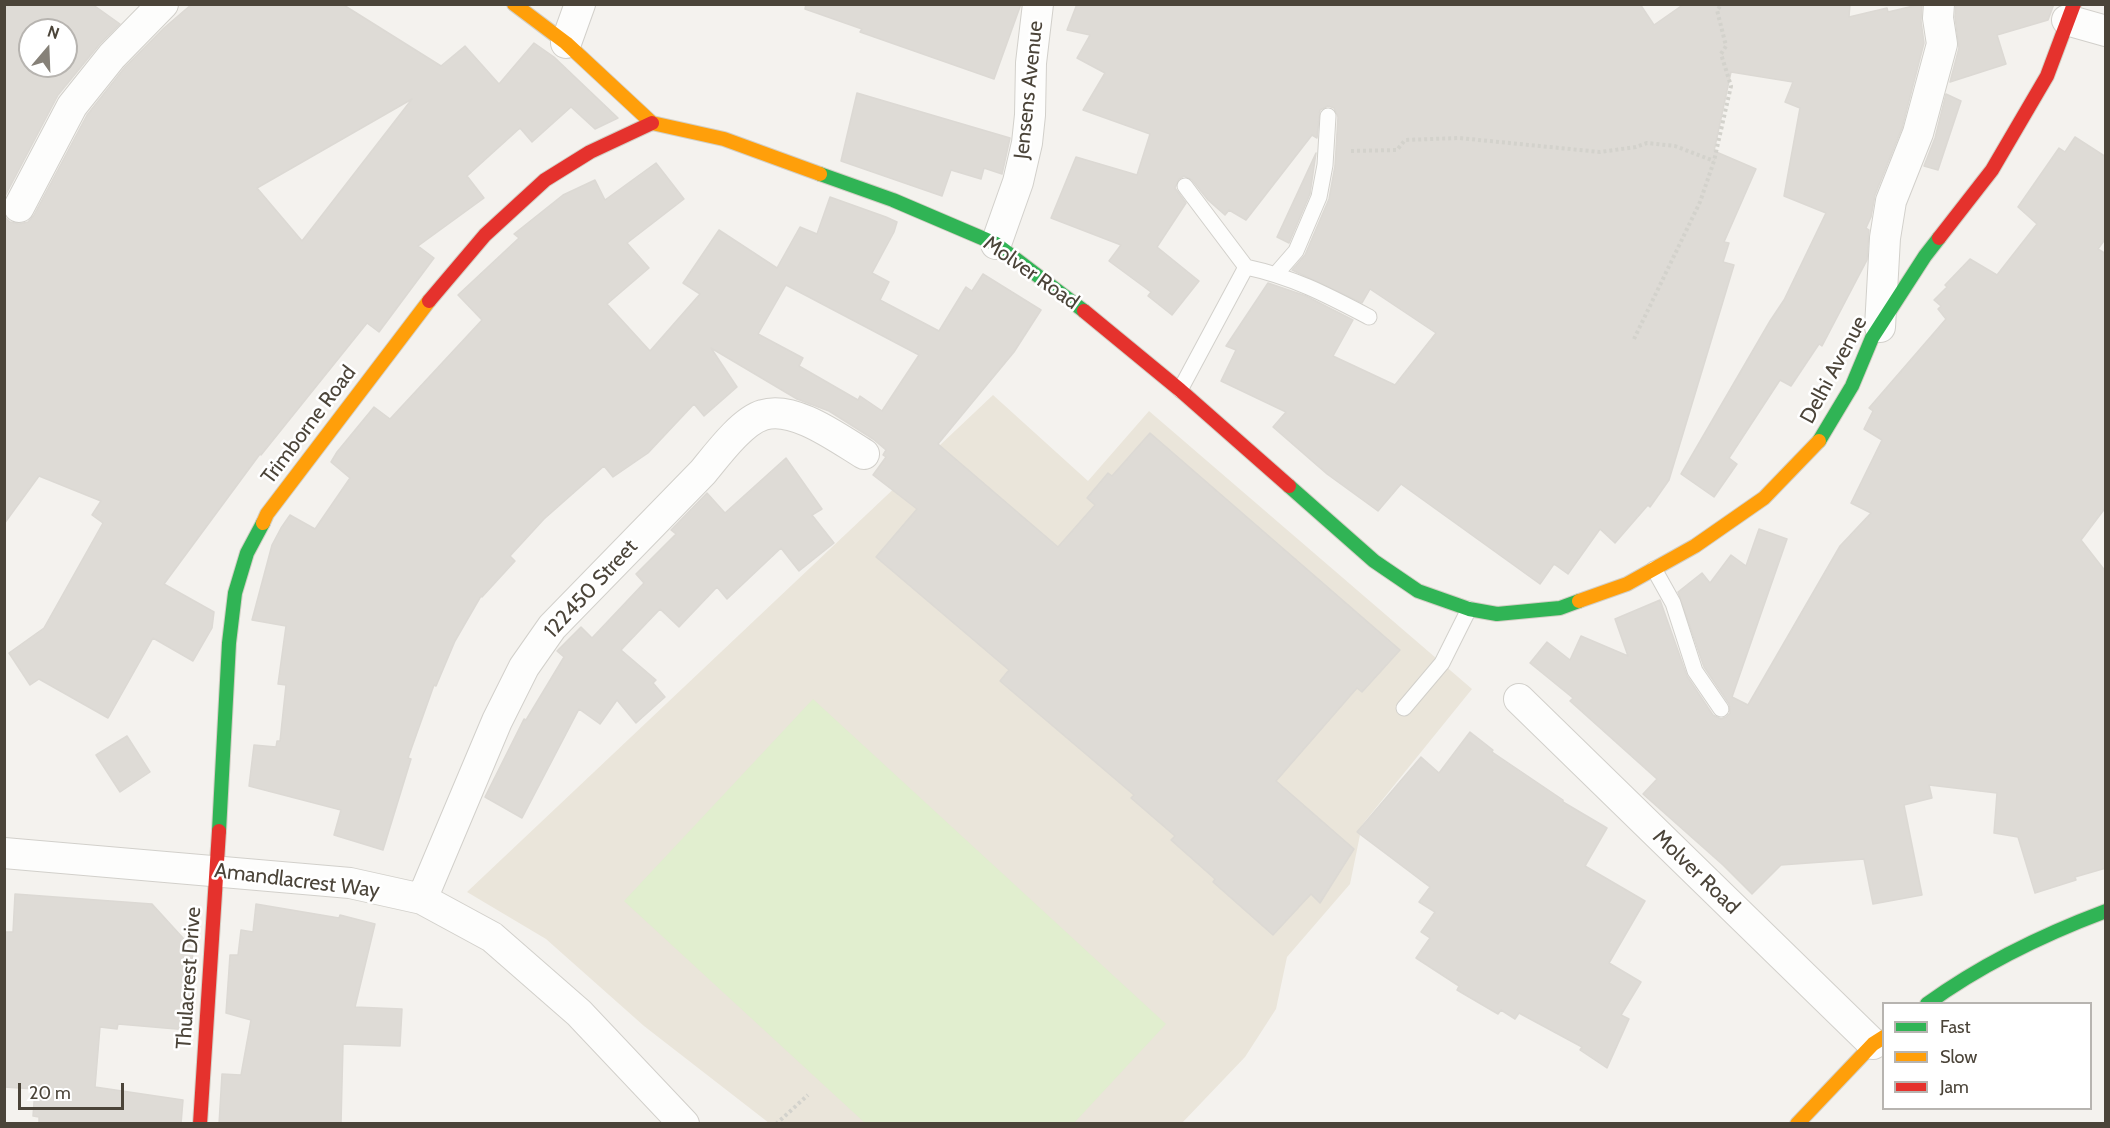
<!DOCTYPE html>
<style>
body{margin:0}
#map{position:relative;width:2110px;height:1128px;overflow:hidden;background:#f4f2ee;font-family:Cabin,sans-serif}
canvas{display:block}
.frame{position:absolute;inset:0;border:6px solid #4b4439;pointer-events:none}
.legend{position:absolute;left:1882px;top:1002px;width:210px;height:108px;box-sizing:border-box;background:#fff;border:2px solid #b7b4b0;margin:0;padding:8px 10px;list-style:none;font-size:18px;color:#4b4439}
.legend li{display:flex;align-items:center;gap:12px;height:30px}
.legend b{width:30px;border:2px solid #b7b4b0}
.north{position:absolute;left:18px;top:18px;width:60px;height:60px;box-sizing:border-box;background:#fff;border:2px solid #b7b4b0;border-radius:50%;rotate:19deg;font-size:16px;font-weight:700;line-height:24px;text-align:center;color:#4b4439}
.north::after{content:'';display:block;margin:auto;width:21px;height:27px;background:#868178;clip-path:polygon(50% 0,100% 100%,50% 72%,0 100%)}
.scale{position:absolute;left:18px;top:1083px;width:106px;height:27px;box-sizing:border-box;border:3px solid #4b4439;border-top:0;padding-left:8px;font-size:18px;line-height:21px;white-space:nowrap;color:#4b4439;-webkit-text-stroke:4px #fff;paint-order:stroke}
</style>
<div id="map">
<canvas width="2110" height="1128"></canvas>
<div class="frame"></div>
<ul class="legend">
<li><b style="height:8px;background:#30b455"></b>Fast</li>
<li><b style="height:8px;background:#ff9f0a"></b>Slow</li>
<li><b style="height:8px;background:#e5322d"></b>Jam</li>
</ul>
<div class="north">N</div>
<div class="scale">20 m</div>
</div>
<script>
const ctx = document.querySelector('canvas').getContext('2d');
ctx.lineJoin = 'round';
function paint(path, color) { ctx.fillStyle = color; ctx.fill(path, 'evenodd'); }
function strokePath(path, color, width, dash) { ctx.strokeStyle = color; ctx.lineWidth = width; ctx.lineCap = dash ? 'butt' : 'round'; ctx.setLineDash(dash || []); ctx.stroke(path); }
function label(font, color, halo, rows, align = 'center') {
  ctx.font = font + ' Cabin,sans-serif'; ctx.lineWidth = 5; ctx.setLineDash([]); ctx.textBaseline = 'middle'; ctx.strokeStyle = halo; ctx.fillStyle = color; for (const [text, x, y, turn = 0] of rows) {
    ctx.save(); ctx.translate(x, y); ctx.rotate((+turn || 0) * Math.PI / 180); ctx.textAlign = isNaN(turn) ? turn : align; if (halo) ctx.strokeText(text, 0, 0); ctx.fillText(text, 0, 0); ctx.restore();
  }
}
const education = new Path2D(`
 M993,395l95,86 61,-70 323,278 -110,136 -12,59 -63,73 -11,52 -31,48 -63,66h-413l-125,-97 -98,-87 -79,-47z`);
const green = new Path2D(`
 M813,699l353,325 -92,99h-209l-241,-222z`);
const building = new Path2D(`
 M4,4h88l28,20 -21,21 -41,50 -54,103zM30,30h36v36h-36z
 M192,4h150l99,62 24,-20 34,38 35,-41 20,14 64,61 -23,11 -24,-22 -39,35 -12,-14 -53,48 17,22 -66,48 16,12 -55,74 -12,-9 -106,132 -1,-1 -96,130 50,28 -2,16 -19,33 -40,-23 -45,80 -69,-39 -9,6 -21,-32 35,-25 59,-105 -11,-8 9,-14 -62,-25 -35,48v-308l6,6 9,2 9,-2 6,-7 53,-100 38,-48 39,-39zM412,99l-110,142 -45,-53z
 M806,4h215l-27,75 -134,-47 2,-3 -57,-20z
 M1077,4h563l14,21 30,-21h166l-1,13 38,-9 1,4 34,-8 -1,17 3,22 -22,85 -27,67 -4,22 -5,11 3,2 -2,30 -45,86 -3,-2 -28,42 -11,-6 -51,78 8,6 -23,33 -33,-23 89,-153 14,-21 42,-87 -42,-17 16,-88 -15,-6 8,-20 -62,-10 -17,79 42,18 -32,73 5,1 -6,19 11,3 -65,215 -19,27 -2,-2 -33,38 -15,-14 -32,45 -14,-10 -14,20 -139,-100 -23,27 -51,-37 -54,-47 13,-15 -65,-31 15,-31 -10,-4 42,-63 38,13 47,24 -20,36 62,29 41,-52 -66,-44 -8,14 -70,-33 13,-15 24,-56 6,-33 3,-49 -4,-9 -6,-2 -8,4 -3,28 -5,-3 -66,85 -17,-10 -4,5 -17,-15 -16,-20 -8,-4 -5,3 -4,9 11,15 -29,44 42,34 -27,34 -24,-19 3,-4 -42,-31 12,-16 -70,-27 25,-61 61,18 13,-41 -67,-24 22,-37 -28,-15 13,-23 -23,-5z
 M1956,4h98l-6,16 -51,15 9,29 -56,18 9,-34 -4,-31z
 M857,93l153,45 -8,36 -18,-6 -3,11 -30,-9 -9,26 -101,-35z
 M1946,94l15,7 -23,69 -14,-4 11,-28z
 M2075,137l31,20v81l-8,11 8,5v253l-25,33 25,32v296l-31,9 1,3 -41,13 -17,-56 -24,-4 3,-40 -68,-8 3,13 -28,7 18,90 -49,9 -9,-45 -83,6 -29,29 -29,-29 -80,-71 14,-15 -87,-78 3,-3 -43,-35 17,-21 23,18 11,-24 47,20 -13,-37 45,-19 27,76 26,39 8,4 5,-2 4,-4 -1,-9 -25,-37 -26,-75 24,-19 8,10 21,-28 15,11 13,-37 28,10 -55,158 16,8 92,-159 31,-33 -20,-10 31,-63 -18,-11 9,-18 -4,-3 77,-89 -8,-10 3,-3 -7,-6 13,-13 -2,-2 25,-26 27,16 40,-51 -19,-17 41,-59 6,4z
 M1316,153l-6,41 -21,49 -12,-6z
 M656,163l28,36 -57,44 22,25 -42,36 43,47 50,-57 -17,-11 36,-53 58,38 23,-41 17,7 13,-37 56,20 11,5 -3,10 -22,41 17,9 -9,18 59,31 27,-44 6,4 11,-17 58,36 -27,42 -76,92 120,103 37,-42 -8,-7 21,-25 4,3 38,-43 250,217 -38,42 -5,-4 -81,93 78,68 -34,54 -9,-9 -38,41 -60,-53 2,-3 -44,-39 4,-4 -44,-38 3,-3 -134,-114 9,-11 -133,-113 41,-48 -44,-34 13,-18 -3,-2 3,-5 -13,-11 -44,-28 -32,-12 -86,-51 26,39 -33,29 -10,-12 -46,49 -35,24 -9,-11 -60,53 -34,37 5,5 -33,36 -1,-1 -26,45 -19,45 -2,-1 -26,73 3,1 -28,91 -49,-15 7,-25 -92,-24 5,-41 22,2 1,-6h3l6,-56 -8,-1 8,-58 -34,-6 20,-75 9,-17 9,-13 25,14 35,-51 -19,-16 6,-10 37,-45 16,12 92,-99 -24,-25 61,-57 -5,-4 49,-39 32,-15 10,20zM786,285l133,70 -37,56 -22,-15 -2,4 -59,-34 4,-8 -45,-24z
 M786,458l36,51 -10,6 22,28 -35,28 -18,-23 -54,51 -10,-12 -38,40 -19,-18 -39,41 35,30 -3,3 12,14 -29,26 -19,-23 -17,24 -21,-15 -57,109 -37,-21 39,-78 2,1 38,-63 -7,-6 24,-24 11,11 52,-55 -8,-9 40,-40 -5,-4 36,-37 18,20z
 M1470,732l23,18 -1,2 71,48v2l44,26 -22,38 60,35 -36,62 32,19 -20,33 8,4 -22,49 -27,-18 2,-3 -63,-34 -4,6 -14,-9 -3,4 -41,-24 2,-4 -43,-28 14,-20 -9,-6 14,-20 -16,-10 11,-15 -73,-55 64,-75 18,16z
 M127,736l23,36 -30,20 -24,-37z
 M15,894l137,10 41,45 -5,81 -70,-6 -1,5 -17,-2 -5,60 88,13 -2,24h-142v-7l-6,-1 2,-27 -31,-2v-155h9z
 M256,904l83,14 1,-3 35,9 -20,83 47,2 -2,37 -57,-2 -2,80h-122l3,-50 19,1 10,-55 -25,-7 4,-58h8l3,-25 12,2z`);
const path = new Path2D(`
 M1351,151l46,-1 8,-10 54,-2 141,14 36,-5 11,-4 28,3 39,15
 M1634,339l66,-137 14,-41 17,-75 -10,-32 5,-8 -9,-36 5,-6
 M776,1124l32,-29`);
const lane = new Path2D(`
 M1246,267c47,10 81,28 123,50
 M1276,274l20,-23 23,-54 6,-32 3,-49
 M1180,390l66,-123 -61,-81
 M1654,569l19,34 22,68 26,38
 M1404,708l38,-45 27,-54`);
const street = new Path2D(`
 M2067,20l39,11
 M566,43l14,-39
 M19,207l53,-101 40,-50 51,-52
 M996,244l22,-62 9,-39 3,-28 1,-52 7,-59
 M1880,327l5,-89 6,-37 27,-68 24,-89 -4,-26 1,-14
 M1519,699l354,345
 M4,853l346,30 72,16 70,38 87,76 105,111
 M422,899l75,-178 27,-54 28,-40 151,-155c14,-17 39,-51 60,-57 31,-10 76,24 101,39`);
const fast = new Path2D(`
 M820,174l73,26 103,44 88,67
 M1819,441l33,-55 20,-48 53,-82 14,-18
 M1289,486l85,75 44,30 51,18 28,5 63,-6 19,-7
 M219,831l10,-188 6,-50 12,-40 16,-30
 M1927,1004c55,-40 115,-69 179,-93`);
const slow = new Path2D(`
 M514,4l52,39 86,80 72,16 96,35
 M263,523l4,-9 162,-213
 M1579,601l48,-17 68,-38 69,-48 55,-57
 M1797,1124l76,-80 11,-7`);
const jam = new Path2D(`
 M1939,238l53,-68 55,-94 27,-72
 M429,301l56,-66 60,-55 45,-28 62,-29
 M1084,311l96,79 109,96
 M200,1124l19,-293`);
const streetNames = [
 ["Jensens Avenue",1029,90,-84],
 ["Molver Road",1031,273,35],
 ["Delhi Avenue",1834,370,-62],
 ["Trimborne Road",309,425,-53],
 ["122450 Street",591,589,-47],
 ["Molver Road",1696,872,44],
 ["Amandlacrest Way",297,881,7],
 ["Thulacrest Drive",189,978,-86]
];
paint(education, '#eae5da');
paint(green, '#e1eecf');
paint(building, '#dedbd6');
strokePath(building, '#dcd9d4', 1.5);
strokePath(lane, '#d2d0cb', 17);
strokePath(street, '#d2d0cb', 32);
strokePath(fast, '#d3cfc5', 16);
strokePath(slow, '#d3cfc5', 16);
strokePath(jam, '#d3cfc5', 16);
strokePath(path, '#d3d2cc', 4, [3, 3]);
strokePath(lane, '#fdfdfc', 15);
strokePath(street, '#fdfdfc', 30);
strokePath(fast, '#30b455', 14);
strokePath(slow, '#ff9f0a', 14);
strokePath(jam, '#e5322d', 14);
label('21px', '#4b4439', '#fff', streetNames);
</script>
